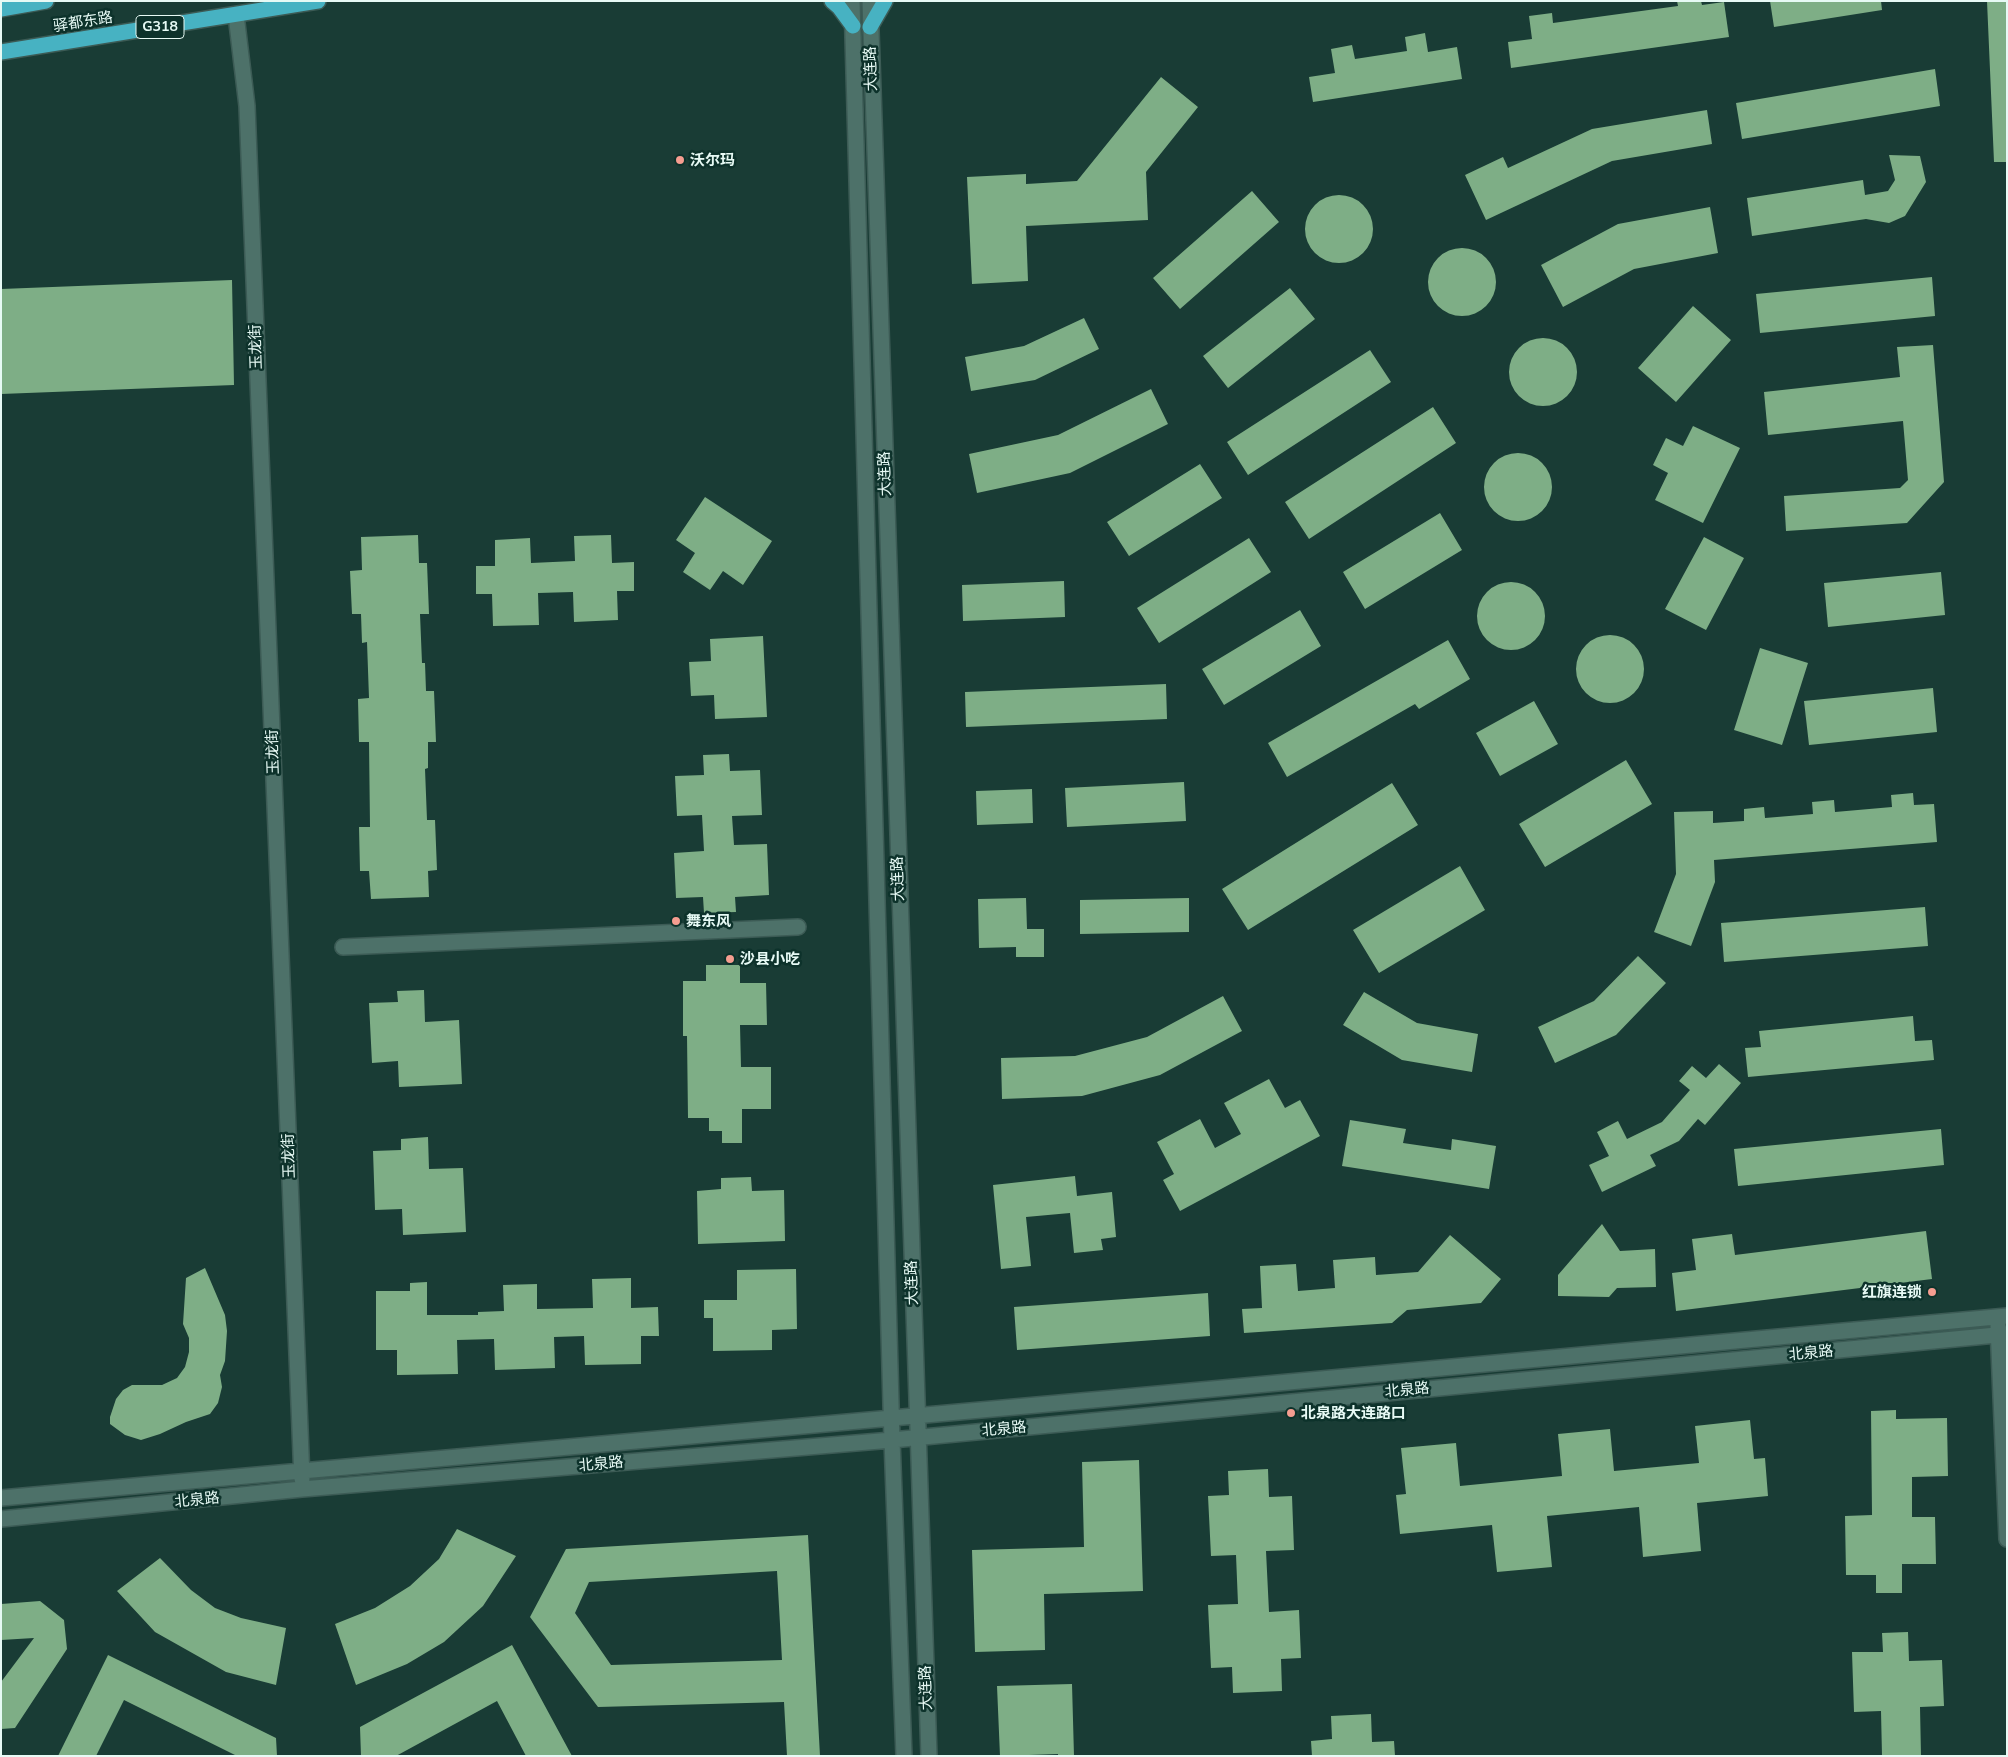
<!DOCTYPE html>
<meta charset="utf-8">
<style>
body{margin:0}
#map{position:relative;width:2008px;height:1757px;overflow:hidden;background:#193c35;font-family:Mulish,sans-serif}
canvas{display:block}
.frame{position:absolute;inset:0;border:2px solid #e7faf5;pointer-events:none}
</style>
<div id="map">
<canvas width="2008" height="1757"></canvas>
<div class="frame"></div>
</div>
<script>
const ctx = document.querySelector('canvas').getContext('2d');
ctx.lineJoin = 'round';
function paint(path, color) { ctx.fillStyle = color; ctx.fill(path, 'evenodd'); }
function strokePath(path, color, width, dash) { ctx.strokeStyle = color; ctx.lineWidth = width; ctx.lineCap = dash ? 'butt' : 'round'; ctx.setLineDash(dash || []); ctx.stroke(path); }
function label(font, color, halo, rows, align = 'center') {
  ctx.font = font + ' Mulish,"Noto Sans SC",sans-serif'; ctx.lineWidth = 5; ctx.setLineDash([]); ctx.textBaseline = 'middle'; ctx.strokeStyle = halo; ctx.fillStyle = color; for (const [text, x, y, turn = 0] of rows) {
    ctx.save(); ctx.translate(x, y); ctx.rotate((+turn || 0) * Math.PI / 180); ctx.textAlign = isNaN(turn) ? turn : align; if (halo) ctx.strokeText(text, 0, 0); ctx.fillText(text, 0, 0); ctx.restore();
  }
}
const building = new Path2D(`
 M1677,1h24l1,4 22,-3 5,35 -218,31 -3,-26 24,-3 -3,-23 23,-3 1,10 125,-17z
 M1770,1h111l1,9 -108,17z
 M1987,1h20v161h-13z
 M1425,33l3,19 29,-5 5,32 -149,23 -4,-25 26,-4 -4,-24 21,-4 3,14 52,-8 -2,-14z
 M1935,69l5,37 -198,33 -6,-36z
 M1161,77l37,30 -52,65 2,48 -122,6 2,55 -56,3 -5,-107 59,-3v10l51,-3z
 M1707,110l5,34 -100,17 -126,59 -21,-45 38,-18 5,11 84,-39z
 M1889,155l31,1 6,26 -21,34 -16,7 -23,-4 -114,17 -5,-38 116,-18 2,15 23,-4 7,-11z
 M1252,191l27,31 -99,87 -27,-31z
 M1305 229a34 34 0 1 1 68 0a34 34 0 1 1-68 0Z
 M1710,207l8,46 -84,16 -71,38 -22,-42 77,-41z
 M1428 282a34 34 0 1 1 68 0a34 34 0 1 1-68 0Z
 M1932,277l3,39 -175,17 -4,-39z
 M232,280l2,105 -233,9v-105z
 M1290,288l25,31 -87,69 -25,-32z
 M1693,306l38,34 -55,62 -38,-34z
 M1084,318l15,31 -64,31 -64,11 -6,-34 59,-11z
 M1509 372a34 34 0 1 1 68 0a34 34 0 1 1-68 0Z
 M1933,345l11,137 -37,41 -121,8 -2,-35 116,-8 8,-8 -5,-59 -135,14 -4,-43 136,-15 -3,-30z
 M1370,350l21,32 -143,93 -21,-33z
 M1151,389l17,35 -98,49 -93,20 -8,-39 89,-19z
 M1433,407l23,36 -147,96 -24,-37z
 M1693,426l47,22 -37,75 -48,-23 13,-27 -15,-8 13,-27 17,8z
 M1484 487a34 34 0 1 1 68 0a34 34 0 1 1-68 0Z
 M1200,464l22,34 -93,58 -22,-34z
 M705,497l67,44 -29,44 -20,-14 -13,19 -27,-18 12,-19 -19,-13z
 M1440,513l22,37 -97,59 -22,-37z
 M418,535l1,28h8l2,51h-9l2,49h3l1,28h8l2,51h-8v26l-3,1 2,51h8l2,50 -9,1 1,26 -58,2 -2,-28h-9l-1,-44h11l-1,-85h-10l-1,-43 11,-1 -2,-56 -5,1 -1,-29h-9l-2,-43 12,-1 -1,-33z
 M611,535l1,28 22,-1v29h-17l1,29 -44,2 -1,-30 -35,1 1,32 -46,1 -1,-32h-16v-28h19v-26l35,-2 1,25 44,-2 -1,-25z
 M1704,537l40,21 -38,72 -41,-21z
 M1249,538l22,34 -112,71 -22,-35z
 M1941,572l4,43 -117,12 -4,-44z
 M1064,581l1,36 -102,4 -1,-36z
 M1477 616a34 34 0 1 1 68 0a34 34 0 1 1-68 0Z
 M1300,610l21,36 -97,59 -22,-36z
 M1576 669a34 34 0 1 1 68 0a34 34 0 1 1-68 0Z
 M763,636l4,81 -52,2 -1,-24 -23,1 -2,-34 22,-1 -1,-22z
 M1448,640l22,39 -51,30 -4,-5 -128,73 -19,-34z
 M1760,648l48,15 -26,82 -48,-15z
 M1166,684l1,35 -201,8 -1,-35z
 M1933,688l4,44 -128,13 -5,-44z
 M1534,701l24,43 -58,32 -24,-43z
 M729,754l1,17 30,-1 2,45 -30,1 2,29 33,-1 2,51 -34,2 1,15 -32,1 -1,-16 -27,1 -2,-45 30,-2 -2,-36 -25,1 -2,-40 29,-1 -1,-20z
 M1626,760l26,44 -107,63 -26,-43z
 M1184,782l2,39 -119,6 -2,-39z
 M1392,783l26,42 -170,105 -26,-41z
 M1032,789l1,34 -56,2 -1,-34z
 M1913,793l1,12 20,-1 3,38 -223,18 1,22 -24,64 -37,-14 22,-58 -2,-62 39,-1v12l31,-2v-12l20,-2 1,11 48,-4 -1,-12 22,-2 1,12 57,-5 -1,-12z
 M1460,866l25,44 -106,63 -26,-43z
 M1026,898l1,31h17v28h-28v-10l-37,1 -1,-49z
 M1189,898v34l-109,2v-34z
 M1925,907l3,39 -204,16 -3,-39z
 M1638,956l28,27 -50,52 -61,28 -17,-36 56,-26z
 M706,965h34v18h26l1,42h-27l1,42h30v42h-29v34h-20v-12h-13v-13h-21l-1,-82h-4v-55h23z
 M424,990l1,32 34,-2 3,64 -63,3 -1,-26 -26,2 -3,-60 29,-1 -1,-11z
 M1364,992l53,31 61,11 -6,38 -70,-12 -59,-35z
 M1223,996l19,35 -82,44 -78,21 -80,3 -1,-41 74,-2 72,-19z
 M1913,1016l2,25 17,-1 2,20 -186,17 -3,-29 16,-1 -2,-16z
 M1719,1064l22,19 -36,42 -7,-6 -19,22 -29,14 6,11 -54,26 -13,-27 20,-9 -12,-24 21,-11 9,18 35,-17 28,-32 -11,-9 13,-15 14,12z
 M1269,1079l16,29 15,-8 20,36 -140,75 -17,-31 11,-6 -17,-32 43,-23 15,29 26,-14 -17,-31z
 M1350,1120l56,9 -3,14 48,7 1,-11 44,7 -7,43 -147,-23z
 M1941,1129l3,36 -206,21 -4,-37z
 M428,1137l1,32 34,-1 3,64 -63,3 -1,-26 -27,1 -2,-59 28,-1v-11z
 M1075,1176l2,20 35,-4 4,45 -15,2 2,11 -29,3 -4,-40 -44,4 5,49 -30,3 -8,-84z
 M751,1177l1,14 32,-1 1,51 -87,3 -1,-53 24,-2v-11z
 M1602,1224l18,27 35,-2 1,38 -39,1 -8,9 -51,-1v-21z
 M1926,1231l6,48 -256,32 -4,-38 24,-3 -4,-31 40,-5 3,21z
 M1450,1235l51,44 -20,24 -74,7 -15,13 -148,10 -2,-24 20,-1 -2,-42 36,-2 2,27 37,-3 -2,-28 42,-3 1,18 42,-3z
 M205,1268l20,47 2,16 -2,30 -5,14 2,12 -4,16 -8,11 -24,8 -26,12 -19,6 -16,-5 -15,-11v-7l6,-18 7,-9 9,-5h30l15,-7 8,-11 4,-15v-14l-6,-14 3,-46z
 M796,1269l1,60 -25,1v20l-59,1v-33h-9v-18h33v-30z
 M631,1278v30l27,-1 1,29h-18v28l-56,1 -1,-29 -30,1 1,31 -60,2 -1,-31 -37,1 1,34 -61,1v-25h-21v-59h34v-8l17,-1v33h51v-3l26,-1 -1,-26 34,-1v25l56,-1 -1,-29z
 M1208,1293l2,43 -193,14 -3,-43z
 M1896,1410v9l51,-1 1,58 -36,1v40h23l1,47h-34v29h-26v-18h-30l-1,-59 27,-1 -1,-104z
 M1750,1420l4,39 11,-1 3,38 -71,7 4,48 -58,6 -4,-50 -92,9 5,51 -55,5 -5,-47 -92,9 -4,-39 10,-1 -5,-46 55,-5 4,43 102,-10 -4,-42 52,-5 4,42 85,-8 -4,-37z
 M1139,1460l4,131 -99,3 1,56 -70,2 -3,-102 112,-3 -2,-85z
 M1268,1469l1,28 23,-1 2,54 -28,1 3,61 30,-2 2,48 -20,1 1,32 -49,2 -1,-26 -21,1 -3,-63 30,-1 -2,-49 -25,1 -3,-60 21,-1 -1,-24z
 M457,1529l59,27 -33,50 -39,36 -37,22 -51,21 -21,-61 40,-16 35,-22 29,-27z
 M808,1535l12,221h-33l-3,-54 -186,5 -68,-90 36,-68zM777,1571l5,89 -171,5 -36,-52 14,-31z
 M160,1558l31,32 24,18 26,10 45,10 -10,57 -50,-13 -71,-40 -38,-41z
 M40,1601l24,19 3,29 -52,79 -14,1v-47l33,-44 -33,2v-36z
 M1908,1632l1,29 33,-1 2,46 -24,1 1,49h-39l-1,-45 -27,1 -2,-60h31l-1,-19z
 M512,1645l60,111h-46l-29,-55 -101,55h-35l-1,-29z
 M108,1655l168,83 1,18h-40l-113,-56 -28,56h-38z
 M1072,1684l2,72h-16v-2l-58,2 -3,-70z
 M1371,1714l1,28 22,-1 1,15h-83l-1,-15 21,-2 -1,-23z`);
const street = new Path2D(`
 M343,947l455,-20`);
const secondary = new Path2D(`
 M852,1l40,1439 12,316
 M870,1l59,1755
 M236,15l11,91 55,1373
 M1998,1326l9,213
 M1,1498c668,-64 1338,-116 2006,-182
 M1,1519l301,-30 590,-49 1115,-106`);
const highway = new Path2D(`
 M832,1l7,6 14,19
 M1,9l45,-8
 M870,27l15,-26
 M1,52l317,-51`);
const markers = [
 [680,160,5,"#f59d90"],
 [676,921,5,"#f59d90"],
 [730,959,5,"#f59d90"],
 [1932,1292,5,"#f59d90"],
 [1291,1413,5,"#f59d90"]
];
const shields = [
 [160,27,48]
];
const shieldNames = [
 ["G318",160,27]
];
const streetNames = [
 ["驿都东路",83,22,-9],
 ["大连路",871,69,-92],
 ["玉龙街",256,347,-92],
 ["大连路",885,474,-92],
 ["玉龙街",273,752,-92],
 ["大连路",898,879,-92],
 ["玉龙街",289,1156,-92],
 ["大连路",912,1283,-92],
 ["北泉路",1811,1353,-5],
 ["北泉路",1407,1390,-5],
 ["北泉路",1004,1429,-5],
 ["北泉路",601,1464,-5],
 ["北泉路",197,1500,-6],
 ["大连路",926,1688,-92]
];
const poiNames = [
 ["沃尔玛",690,160],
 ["舞东风",686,921],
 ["沙县小吃",740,959],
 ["红旗连锁",1922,1292,"right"],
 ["北泉路大连路口",1301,1413]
];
paint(building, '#7eae86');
strokePath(street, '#3c5b55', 18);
strokePath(secondary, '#3c5b55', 18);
strokePath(highway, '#3c5b55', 18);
strokePath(street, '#4d7169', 15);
strokePath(secondary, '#4d7169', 15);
strokePath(highway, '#47b2c2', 15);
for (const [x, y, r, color] of markers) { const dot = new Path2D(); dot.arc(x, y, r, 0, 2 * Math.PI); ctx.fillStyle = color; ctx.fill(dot); strokePath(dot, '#0d322b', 2); }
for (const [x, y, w] of shields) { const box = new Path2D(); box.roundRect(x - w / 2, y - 11.5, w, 23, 4); ctx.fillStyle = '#0d322b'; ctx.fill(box); strokePath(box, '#e7faf5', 1); }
label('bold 14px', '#e7faf5', null, shieldNames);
label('15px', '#e7faf5', '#0d322b', streetNames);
label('bold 15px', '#e7faf5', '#0d322b', poiNames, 'left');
</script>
